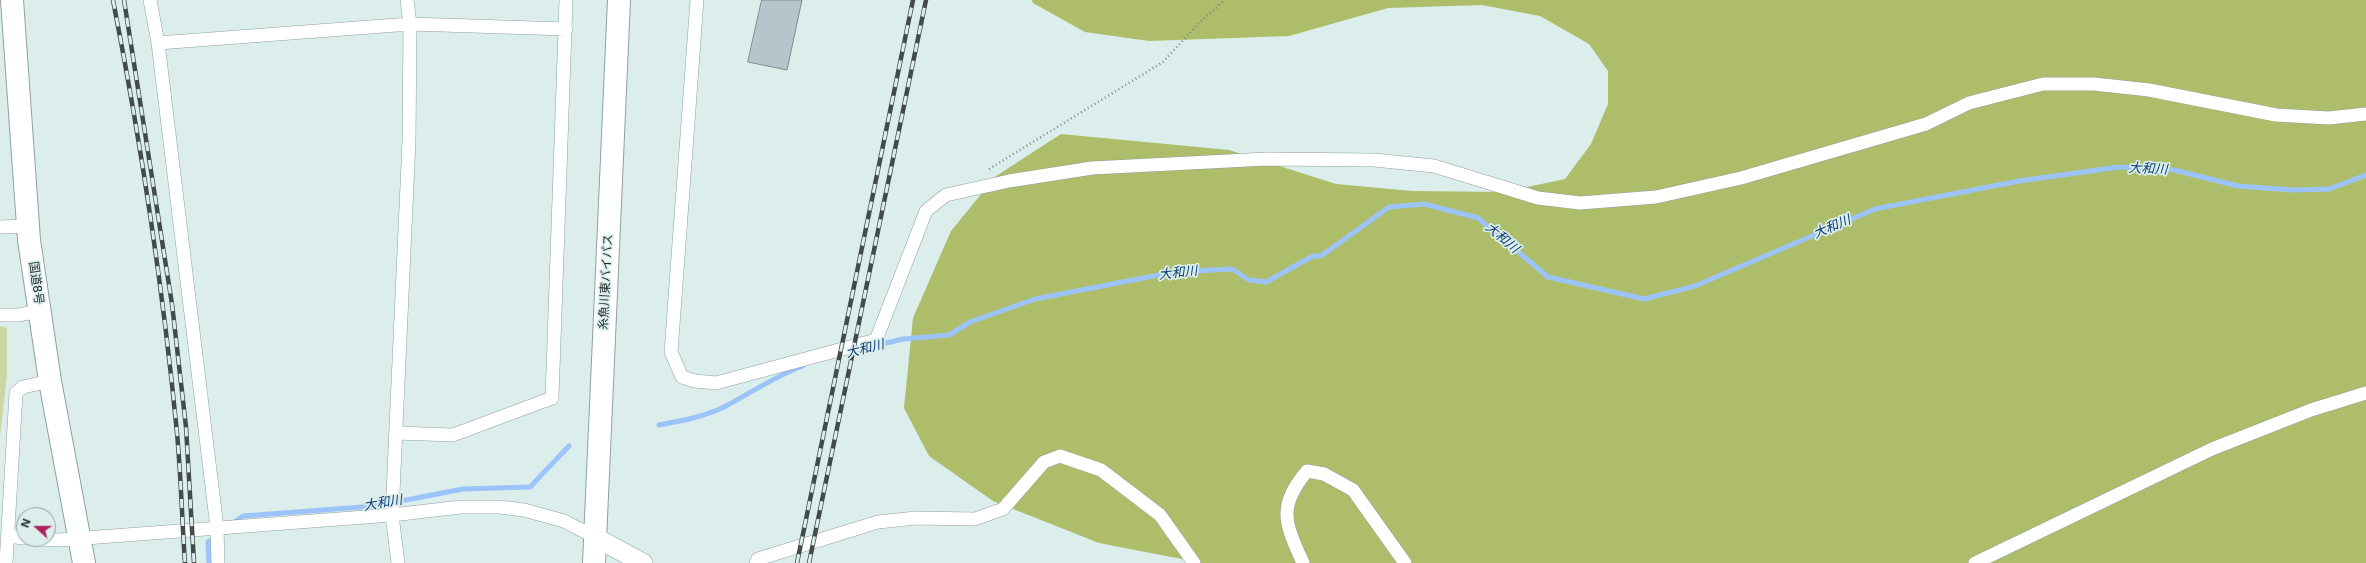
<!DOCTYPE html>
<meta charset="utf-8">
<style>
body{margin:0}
#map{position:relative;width:2366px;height:563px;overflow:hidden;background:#dbeeeb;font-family:Inter,sans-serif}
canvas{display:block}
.north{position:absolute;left:16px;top:507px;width:40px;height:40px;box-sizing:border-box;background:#dbeeeb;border:1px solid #92a09e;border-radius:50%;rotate:291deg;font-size:11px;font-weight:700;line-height:16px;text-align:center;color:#252c2b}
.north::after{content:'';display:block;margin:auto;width:14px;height:18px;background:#ae215e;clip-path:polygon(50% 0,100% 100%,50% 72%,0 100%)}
</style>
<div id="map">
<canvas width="2366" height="563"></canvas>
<div class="north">N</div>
</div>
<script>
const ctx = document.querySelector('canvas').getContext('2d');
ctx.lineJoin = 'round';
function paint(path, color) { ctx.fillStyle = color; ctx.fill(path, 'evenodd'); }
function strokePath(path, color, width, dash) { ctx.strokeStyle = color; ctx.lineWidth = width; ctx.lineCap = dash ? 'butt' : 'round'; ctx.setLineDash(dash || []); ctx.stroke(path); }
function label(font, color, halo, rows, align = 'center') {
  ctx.font = font + ' Inter,"Noto Sans JP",sans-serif'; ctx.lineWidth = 3.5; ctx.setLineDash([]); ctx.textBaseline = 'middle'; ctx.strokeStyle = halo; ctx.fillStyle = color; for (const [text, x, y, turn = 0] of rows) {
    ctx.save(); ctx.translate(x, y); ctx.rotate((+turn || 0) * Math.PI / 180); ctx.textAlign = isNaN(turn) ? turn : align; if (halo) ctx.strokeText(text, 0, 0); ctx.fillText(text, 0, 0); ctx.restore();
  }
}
const green = new Path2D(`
 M0,326l7,2v47l-7,62z`);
const forest = new Path2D(`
 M1032,0h1334v563h-1164l-103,-20 -106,-42 -64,-45 -25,-48 9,-90 38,-87 45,-55 65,-42 168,16 107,34 76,7 92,1 61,-13 26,-35 17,-40v-33l-19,-27 -49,-28 -58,-11 -94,3 -99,28 -140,5 -64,-9 -52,-29z`);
const stream = new Path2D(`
 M874,346l29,-7 46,-4 21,-13 65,-23 139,-27 58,-3 17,11 17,2 47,-26h8l68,-49 35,-3 54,14 70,59 96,22 51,-13 180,-77 144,-28 100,-14 55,3 64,16 55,4 36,-1 37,-14
 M659,425c22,-4 44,-8 65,-18 27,-14 51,-31 79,-41
 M233,523l10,-7 132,-10 88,-17 67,-2 39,-41
 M209,563l-1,-21 7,-5`);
const building = new Path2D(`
 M762,0h40l-15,70 -39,-8z`);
const path = new Path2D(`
 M989,169l174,-107 37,-40 25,-22`);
const street = new Path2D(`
 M150,0l8,43 59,485 1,35
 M697,0l-26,352 11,25 13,4 21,2 160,-43 50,-129 20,-16 63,-14 83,-13 175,-9 107,1 60,6 104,32 42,5 76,-6 85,-19 185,-54 43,-21 74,-19h51l55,6 127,25 53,3 37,-4
 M158,43l252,-19 156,5
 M0,227l28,-1
 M0,315h18l22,-4
 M396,433l57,2 99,-37 14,-398
 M8,536l16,2
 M38,539l21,1 333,-25 69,-8h38l25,3 40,11 31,16
 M6,563l10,-170 7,-6 27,-6
 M398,563l-6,-48 17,-374 1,-117 -3,-24
 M756,563l2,-4 120,-37 38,-4 59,1 28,-10 41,-47 16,-6 41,14 59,45 34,48
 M1303,563c-18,-40 -26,-56 4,-92l17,3 29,16 52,73
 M1975,563l237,-114 99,-39 55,-17`);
const secondary = new Path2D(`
 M595,537l48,26`);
const highway = new Path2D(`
 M12,0l17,240 21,141 34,182
 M594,563l25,-563`);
const rail = new Path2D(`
 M113,0c28,143 50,288 64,433 4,43 5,87 8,130
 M124,0l48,304 14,123 8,136
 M797,563l116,-563
 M809,563l117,-563`);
const streetNames = [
 ["糸魚川東バイパス",606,282,-87],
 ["国道8号",36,283,82]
];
const waterNames = [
 ["大和川",2148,169,3],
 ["大和川",1832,227,-23],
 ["大和川",1502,238,40],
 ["大和川",1178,273,-6],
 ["大和川",865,349,-14],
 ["大和川",383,503,-9]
];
paint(green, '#ccd7a4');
paint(forest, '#aebd69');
strokePath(stream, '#9cc4fa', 5);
paint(building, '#b5c5cb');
strokePath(building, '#7b8b90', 1);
strokePath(street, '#90a19e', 14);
strokePath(secondary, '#90a19e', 20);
strokePath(highway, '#90a19e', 24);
strokePath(path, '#7e8b89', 2.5, [1, 3]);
strokePath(street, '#fff', 13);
strokePath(secondary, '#fff', 19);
strokePath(highway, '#fff', 22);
strokePath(rail, '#424b4a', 4.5);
strokePath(rail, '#dbeeeb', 3, [9]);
label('12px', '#252c2b', '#dbeeeb', streetNames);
label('italic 13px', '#093a75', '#dbeeeb', waterNames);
</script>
